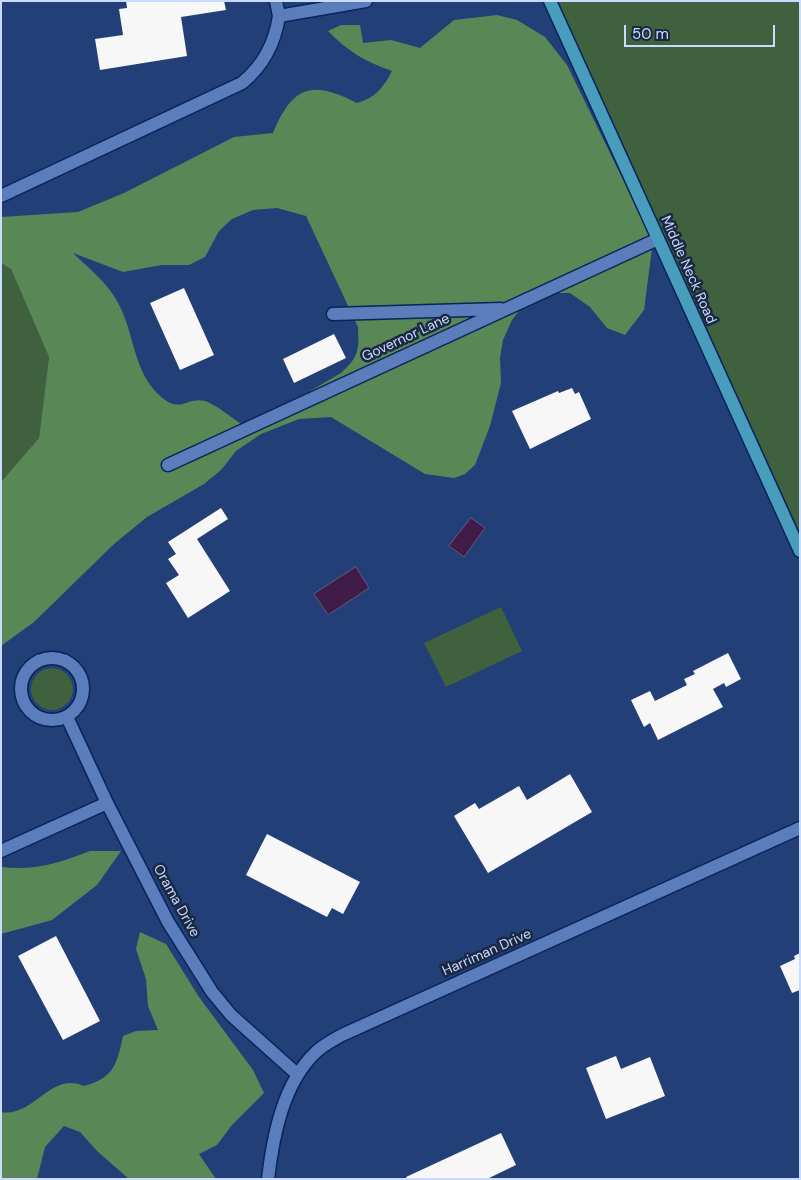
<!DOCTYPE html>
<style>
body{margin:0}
#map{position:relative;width:801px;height:1180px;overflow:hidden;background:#223f78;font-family:"DM Sans",sans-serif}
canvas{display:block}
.frame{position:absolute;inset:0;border:2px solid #c9dcff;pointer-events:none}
.scale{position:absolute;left:624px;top:25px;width:151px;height:22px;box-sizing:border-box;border:2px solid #c9dcff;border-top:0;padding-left:6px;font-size:15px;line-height:18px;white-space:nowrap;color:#c9dcff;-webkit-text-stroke:4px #1a2842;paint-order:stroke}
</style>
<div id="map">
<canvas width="801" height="1180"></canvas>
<div class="frame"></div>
<div class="scale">50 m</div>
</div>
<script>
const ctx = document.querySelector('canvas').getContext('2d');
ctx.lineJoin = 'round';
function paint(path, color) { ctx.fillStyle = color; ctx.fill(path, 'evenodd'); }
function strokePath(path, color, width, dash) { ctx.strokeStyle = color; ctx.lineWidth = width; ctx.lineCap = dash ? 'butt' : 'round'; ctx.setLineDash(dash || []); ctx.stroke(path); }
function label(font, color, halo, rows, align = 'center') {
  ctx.font = font + ' "DM Sans",sans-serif'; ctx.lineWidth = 5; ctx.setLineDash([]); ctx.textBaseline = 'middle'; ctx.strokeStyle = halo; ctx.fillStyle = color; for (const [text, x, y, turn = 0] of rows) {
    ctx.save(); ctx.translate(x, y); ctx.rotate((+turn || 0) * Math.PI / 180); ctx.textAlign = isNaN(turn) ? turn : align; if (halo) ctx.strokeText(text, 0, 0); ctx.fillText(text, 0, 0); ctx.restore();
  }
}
const green = new Path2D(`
 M550,1h250v553z
 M1,263l10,6 38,88 -10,81 -38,44z
 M501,607l21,44 -76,36 -22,-44z
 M31 689a21 21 0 1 1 42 0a21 21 0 1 1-42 0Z`);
const forest = new Path2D(`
 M497,15l20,5 28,17 22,28 86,176 -9,69 -19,25 -18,-7 -17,-21 -20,-14h-15l-27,6 -16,21 -9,20 -3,18 1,25 -11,43 -15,39 -10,9 -11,4 -29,-4 -94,-57 -32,2 -38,15 -25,17 -15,19 -17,14 -57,33 -33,27 -80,78 -33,24v-164l38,-44 10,-81 -38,-88 -10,-6v-46l77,-5 46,-19 110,-56 39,-4c20,-48 39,-53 84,-30 18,-5 27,-16 35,-32 -26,-9 -45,-20 -64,-40l13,-6h19l3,18 28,-3 29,8 34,-28zM277,208l29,8 52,111c1,23 1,30 -17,46l-94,55c-11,-7 -30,-23 -42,-27 -20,-5 -25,16 -49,-9 -24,-26 -22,-62 -39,-91 -11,-20 -29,-33 -44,-48l50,19 39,-7h27l16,-8 14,-26 13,-12 21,-9z
 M90,851h31l-24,34 -45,35 -51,14v-67c34,4 58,-4 89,-16z
 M140,932l26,12 33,53 54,73 11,23 -32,32 -15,20 -18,9 17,25h-87l-32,-28 -17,-19 -16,-6 -19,21 -8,32h-36v-67c32,6 50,-41 83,-26 30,-8 33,-22 39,-50l13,-5 22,-1 -10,-24 -2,-27 -10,-30z`);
const water = new Path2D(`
 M471,518l14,10 -21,29 -15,-11z
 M356,567l13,21 -41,27 -14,-21z`);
const building = new Path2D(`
 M126,1h98l2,9 -45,7 6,39 -87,14 -5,-31 28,-4 -4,-26 8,-1z
 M184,288l30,67 -34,15 -30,-67z
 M334,334l12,24 -52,25 -11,-24z
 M572,388l3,6 4,-2 12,27 -61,30 -18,-38 46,-20 1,2z
 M221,508l7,11 -31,20 33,52 -42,27 -22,-35 13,-8 -11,-16 8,-5 -8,-12z
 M728,653l13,26 -15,8 -2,-4 -11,6 10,18 -65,33 -8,-17 -6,4 -13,-27 19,-9 5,10 32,-16 -3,-6 11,-5 -2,-3z
 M570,774l22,38 -104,61 -34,-57 21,-13 4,6 40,-23 8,14z
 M267,834l93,48 -17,32 -11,-6 -5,9 -81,-42z
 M56,936l44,85 -37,19 -45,-84z
 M800,953v37l-8,3 -12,-27 15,-7 -1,-3z
 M616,1056l5,13 29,-12 15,39 -59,23 -20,-51z
 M501,1133l15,32 -29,14h-80l-1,-2z`);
const minor = new Path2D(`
 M276,1l3,15
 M1,196l241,-113c22,-18 33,-40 37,-67l87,-15
 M333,314l168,-5
 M168,465l490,-226
 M21 689a31 31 0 1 1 62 0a31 31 0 1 1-62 0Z
 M67,717l40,86 61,119 44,70 19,23 66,59
 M1,851l106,-48
 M268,1179c5,-43 15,-96 48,-127 7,-7 17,-12 26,-17l458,-207`);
const major = new Path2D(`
 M550,1l250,550`);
const streetNames = [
 ["Middle Neck Road",688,270,66],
 ["Governor Lane",406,338,-25],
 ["Orama Drive",176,901,61],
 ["Harriman Drive",487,953,-24]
];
paint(green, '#40613d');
paint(forest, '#5a8756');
paint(water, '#421c48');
strokePath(water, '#6a567f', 1);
paint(building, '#f7f7f7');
strokePath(minor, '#08245a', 15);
strokePath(major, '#08245a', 15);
strokePath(minor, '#5b7dbc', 12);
strokePath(major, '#489dbc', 12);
label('14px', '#c9dcff', '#1a2842', streetNames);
</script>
